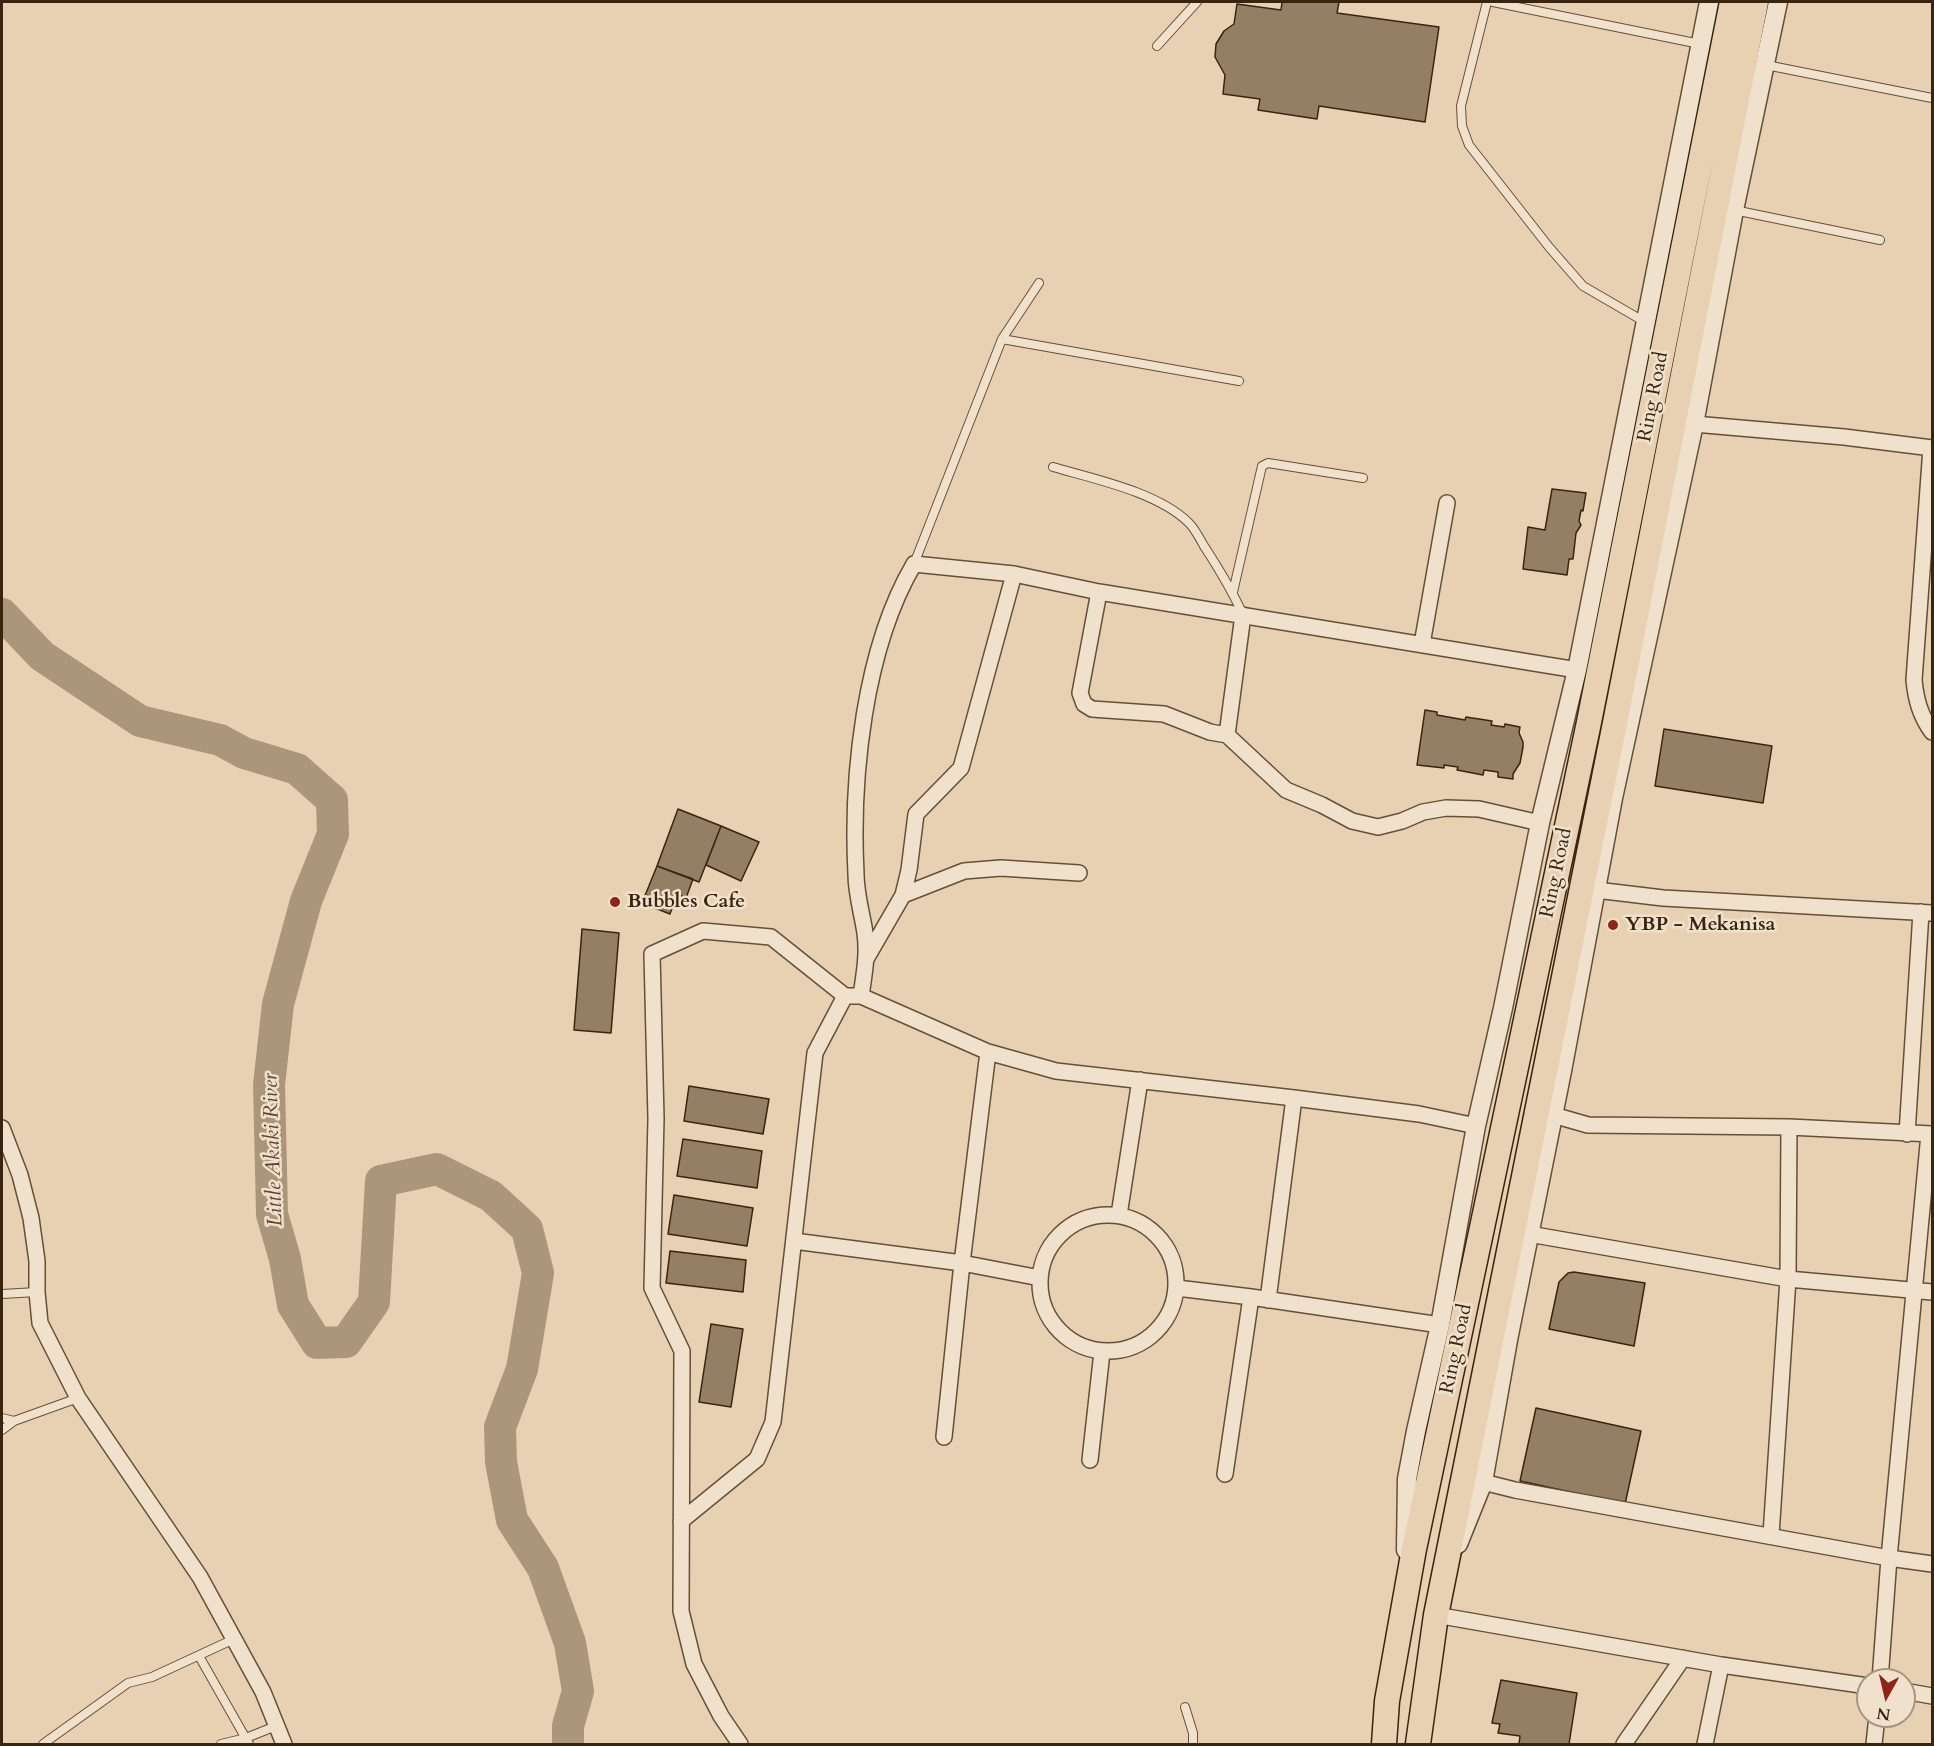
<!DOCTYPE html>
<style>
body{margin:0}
#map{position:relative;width:1934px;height:1746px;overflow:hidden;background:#e8d1b2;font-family:Cardo,serif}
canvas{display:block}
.frame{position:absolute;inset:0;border:3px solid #392410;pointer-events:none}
.north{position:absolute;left:1856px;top:1668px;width:60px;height:60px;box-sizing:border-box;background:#f0e1cd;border:2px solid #a79581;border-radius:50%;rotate:188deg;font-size:16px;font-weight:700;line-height:24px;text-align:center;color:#392410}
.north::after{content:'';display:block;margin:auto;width:21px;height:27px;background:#8f2418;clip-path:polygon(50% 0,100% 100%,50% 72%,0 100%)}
</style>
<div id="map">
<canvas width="1934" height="1746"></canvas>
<div class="frame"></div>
<div class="north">N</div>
</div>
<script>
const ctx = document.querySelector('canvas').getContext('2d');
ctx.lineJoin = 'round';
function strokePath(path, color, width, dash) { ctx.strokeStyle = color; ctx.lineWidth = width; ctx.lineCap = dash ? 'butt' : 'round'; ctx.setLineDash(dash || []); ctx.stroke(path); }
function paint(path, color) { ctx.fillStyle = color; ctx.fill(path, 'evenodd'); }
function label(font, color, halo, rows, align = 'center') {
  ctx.font = font + ' Cardo,serif'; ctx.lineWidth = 5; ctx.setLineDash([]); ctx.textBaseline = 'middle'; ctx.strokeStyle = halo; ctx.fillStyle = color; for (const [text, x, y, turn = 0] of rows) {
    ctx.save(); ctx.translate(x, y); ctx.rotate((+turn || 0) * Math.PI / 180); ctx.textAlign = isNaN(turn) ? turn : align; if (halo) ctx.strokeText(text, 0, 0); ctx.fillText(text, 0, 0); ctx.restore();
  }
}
const river = new Path2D(`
 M2,614l40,42 98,65 80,19 24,13 53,16 35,31 1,34 -27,67 -28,103 -9,81 3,129 13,45 8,46 24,38 29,-1 28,-40 7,-121 56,-12 54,27 36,33 11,44 -16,96 -22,58 1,35 11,58 31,48 27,75 8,48 -10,35v18`);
const building = new Path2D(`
 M1282,2h57l-2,11 102,14 -14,95 -106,-16 -2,13 -59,-9 2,-11 -37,-5 2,-19 -10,-18 1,-13 8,-13 10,-7 3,-20 44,6z
 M1552,489l34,4 -3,18 -2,-1 -2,11 2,4 -5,8 -3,26h-4l-2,16 -44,-6 5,-42 17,3z
 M1425,710l12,2v3l28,5 1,-3 26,4 -1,4 13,2 1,-3 15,3 -1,6 4,9v5l-3,16 -7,11v5l-15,-2v-5l-14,-2 -1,5 -26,-5 1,-3 -14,-2v3l-27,-3z
 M1664,729l108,17 -9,57 -108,-17z
 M678,809l43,17 -22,56 -42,-16z
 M721,826l38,16 -18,39 -35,-16z
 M657,866l36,13 -7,19 -9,-4 -7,20 -28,-11z
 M582,929l37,4 -8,100 -37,-3z
 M689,1086l80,13 -6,35 -79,-13z
 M683,1139l79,12 -5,37 -80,-12z
 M674,1195l79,13 -6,38 -79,-12z
 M670,1251l76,9 -3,32 -77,-9z
 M1574,1272l71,11 -11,63 -85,-17 10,-47 9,-9z
 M711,1324l32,5 -12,78 -32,-5z
 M1536,1408l105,23 -16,73 -105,-23z
 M1501,1680l76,13 -8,51h-50l1,-8 -22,-3 2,-9 -8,-1z`);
const service = new Path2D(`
 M1487,2l-26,104 1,20 7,19 80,102 34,39 62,36
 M1493,2l207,42
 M1157,46l40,-44
 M1766,65l166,33
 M1734,210l146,30
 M1002,339l237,42
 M1053,467c41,12 105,25 136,56 6,6 11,16 15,23 15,23 28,44 39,69
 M914,564l88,-225 37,-56
 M1233,592l29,-126 6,-3 95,15
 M2,1294l35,-2
 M2,1418l12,3
 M2,1430l12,-9 64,-23
 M199,1656l50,88
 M1185,1707l8,26v11
 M43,1744l85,-61 24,-6 82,-38
 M221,1744l25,-6 30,-12`);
const minor = new Path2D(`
 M1694,424l150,13 88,11
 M1931,448l-17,232c2,20 6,35 18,52
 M1099,592l-19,101 4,11 8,5 72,5 46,18 17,3 59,55 36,15 30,16 26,6 24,-6 21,-9 23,-4 33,1 61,14
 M1422,644l25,-141
 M1227,735l16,-120
 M1596,890l67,8 269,15
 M903,895l61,-24 37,-3 78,5
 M866,959l37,-64 6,-25 7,-56 45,-46 53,-194
 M861,996c3,-21 7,-42 4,-63 -3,-20 -9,-39 -9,-59 -5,-97 8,-225 58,-310l100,10 85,18 478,78
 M1553,1115l35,10 201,2 143,7
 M2,1128l18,47 11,43 6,43v31l3,31 38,75 122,179 63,115 21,52
 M1907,1134l14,-222
 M1040 1283a68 68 0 1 1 136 0a68 68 0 1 1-136 0Z
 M1119,1215l21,-135
 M1529,1234l259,45 144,13
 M794,1241l168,22 78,15
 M1177,1288l74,9 189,28
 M1268,1300l26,-202
 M944,1437l18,-174 26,-211
 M1090,1460l12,-108
 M1225,1474l26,-177
 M1483,1482l32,8 374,68 43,6
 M681,1521l76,-62 16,-37 42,-369 30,-57h16l127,56 68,19 238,27 125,16 57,12
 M1771,1535l17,-256 1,-152
 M1436,1615l285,50 147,21
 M1880,1680l9,-122 40,-424
 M1904,1691l28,5
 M740,1744l-19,-28 -27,-52 -13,-53 1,-260 -30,-63 4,-169 -4,-165 51,-23 68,6 74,59
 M1624,1744l59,-86
 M1705,1744l16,-79
 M1874,1744l3,-28`);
const tertiary = new Path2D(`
 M1458,1544l25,-62 25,-142 54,-269 51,-273 81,-374 40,-214 44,-208
 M1406,1550l1,-71 9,-48 24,-106 36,-199 27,-118 37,-185 37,-153 132,-668`);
const trunk = new Path2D(`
 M1384,1744l3,-43 27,-152 174,-822 144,-725
 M1418,1744l18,-129 178,-887 142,-726`);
const markers = [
 [615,902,6,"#8f2418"],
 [1613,925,6,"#8f2418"]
];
const streetNames = [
 ["Ring Road",1654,397,-79],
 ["Ring Road",1557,873,-78],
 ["Ring Road",1457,1349,-78]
];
const poiNames = [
 ["Bubbles Cafe",627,902],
 ["YBP - Mekanisa",1625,925]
];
const waterNames = [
 ["Little Akaki River",274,1150,-92]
];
strokePath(river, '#ac967b', 32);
paint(building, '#947e64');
strokePath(building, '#392410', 1.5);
strokePath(service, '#654f38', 10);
strokePath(minor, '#654f38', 18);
strokePath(tertiary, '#654f38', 21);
strokePath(trunk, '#392410', 27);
strokePath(service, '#f0e1cd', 8);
strokePath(minor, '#f0e1cd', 15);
strokePath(tertiary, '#f0e1cd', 18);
strokePath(trunk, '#e8d1b2', 24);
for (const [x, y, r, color] of markers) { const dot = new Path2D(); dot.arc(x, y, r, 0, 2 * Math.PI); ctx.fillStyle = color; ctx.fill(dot); strokePath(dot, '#f0e1cd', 2); }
label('20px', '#392410', '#f0e1cd', streetNames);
label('bold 20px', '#392410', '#f0e1cd', poiNames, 'left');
label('italic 21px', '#5c4630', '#f0e1cd', waterNames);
</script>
